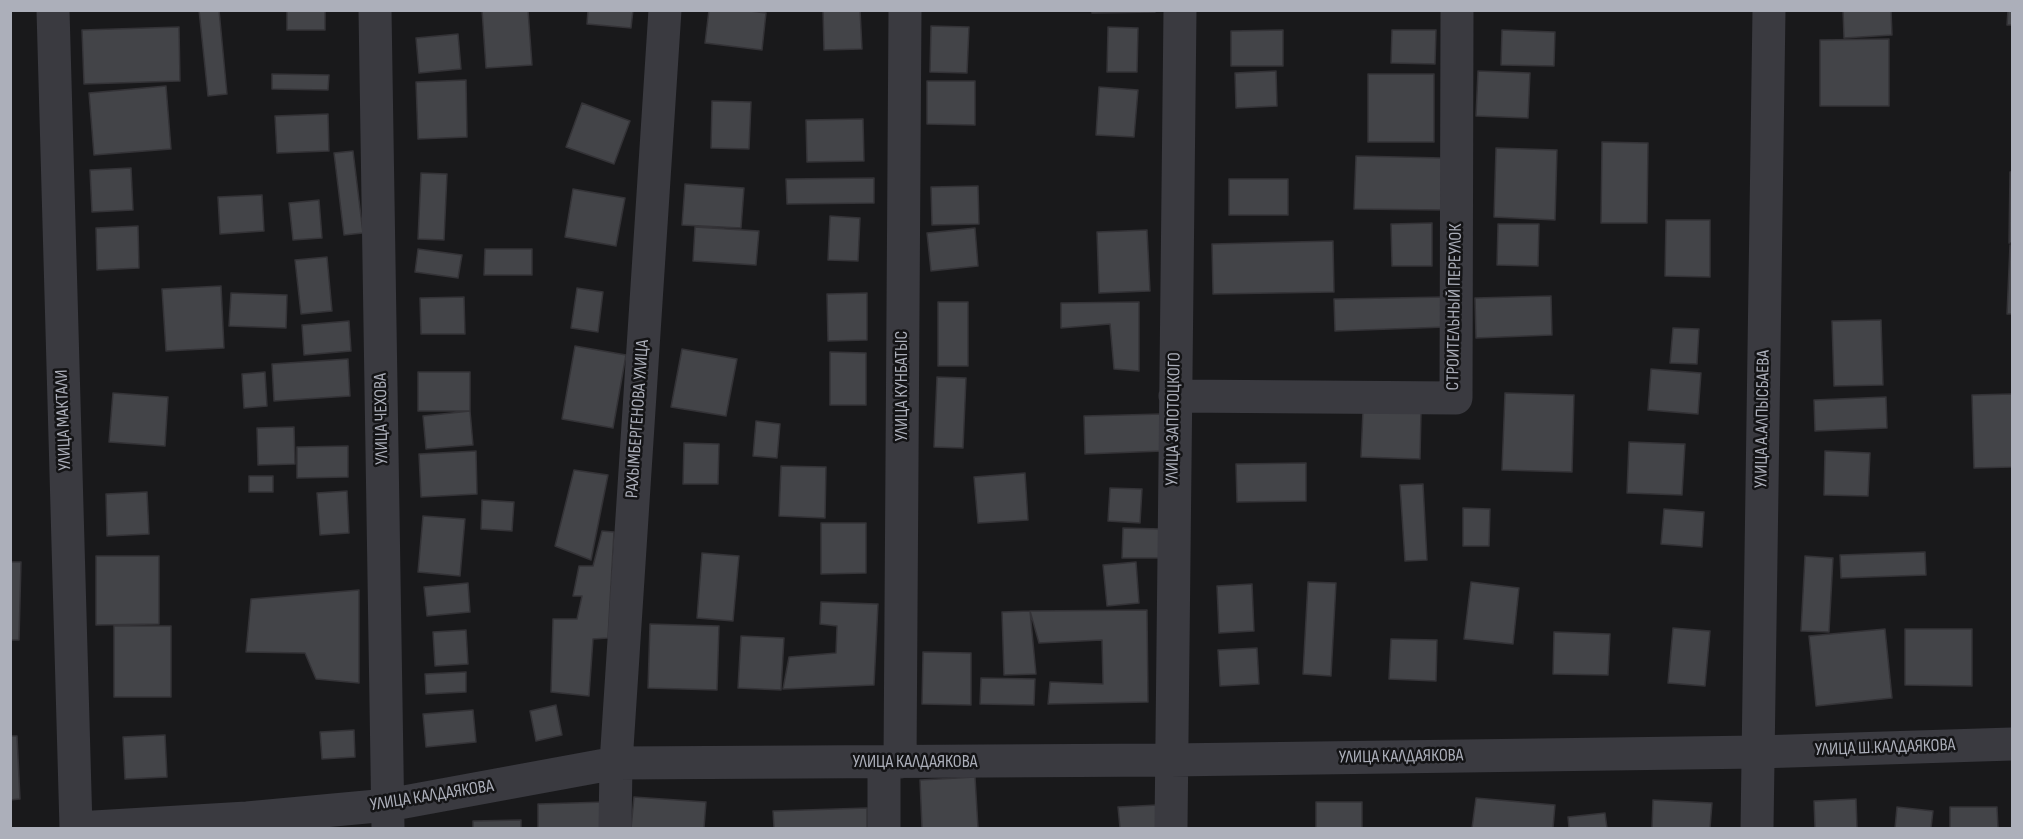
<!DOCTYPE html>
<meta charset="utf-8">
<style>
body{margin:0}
#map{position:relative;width:2023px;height:839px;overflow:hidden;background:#19191b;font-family:"Sofia Sans Condensed",sans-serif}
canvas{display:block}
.frame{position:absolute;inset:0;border:12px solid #acafba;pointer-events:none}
</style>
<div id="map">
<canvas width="2023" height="839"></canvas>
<div class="frame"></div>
</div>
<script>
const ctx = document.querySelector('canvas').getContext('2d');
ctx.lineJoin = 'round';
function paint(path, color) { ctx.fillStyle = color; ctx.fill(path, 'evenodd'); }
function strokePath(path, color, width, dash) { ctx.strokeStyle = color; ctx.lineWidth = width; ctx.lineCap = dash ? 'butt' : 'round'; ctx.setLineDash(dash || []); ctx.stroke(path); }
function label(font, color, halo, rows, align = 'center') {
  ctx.font = font + ' "Sofia Sans Condensed",sans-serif'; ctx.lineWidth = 5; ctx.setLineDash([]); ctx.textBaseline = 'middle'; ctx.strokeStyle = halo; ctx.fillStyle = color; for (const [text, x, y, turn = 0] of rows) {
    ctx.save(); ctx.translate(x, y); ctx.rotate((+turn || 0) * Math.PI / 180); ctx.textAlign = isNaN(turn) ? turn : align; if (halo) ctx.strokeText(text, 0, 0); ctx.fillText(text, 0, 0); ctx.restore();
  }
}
const building = new Path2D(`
 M199,10h20l8,84 -19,2z
 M287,10h38v20h-38z
 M482,10h46l4,55 -46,3z
 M588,10h45l-2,18 -44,-4z
 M709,10h33l24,3 -4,37 -57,-7z
 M823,10h37l2,39 -38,1z
 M1092,10h63v2l-63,1z
 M1843,10h48l1,25 -48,3z
 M2008,10h4v15h-5z
 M931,26l38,1 -2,46 -37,-1z
 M179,27l1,54 -96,3 -2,-54z
 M1108,27l30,1 -1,44h-30z
 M1283,30v36h-52v-35z
 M1392,30h44l-1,34 -44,-1z
 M1502,30l53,2 -1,34 -53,-1z
 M458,34l3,35 -42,4 -3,-35z
 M1889,39v67h-69v-66z
 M1276,71l1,35 -41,2 -1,-35z
 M1478,71l52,2 -2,45 -52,-2z
 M272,74l57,1 -1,15 -56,-1z
 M1368,74h66v68h-66z
 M466,80l1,57 -49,2 -2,-57z
 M927,81h48v44l-48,-1z
 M166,86l5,63 -77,6 -5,-62z
 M1099,87l39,3 -4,47 -38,-2z
 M712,101l39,1 -2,47 -38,-1z
 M582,103l48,18 -16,43 -48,-17z
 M328,114l1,37 -52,2 -2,-37z
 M863,119l1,42 -57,1 -1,-42z
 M1602,142l46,1 -1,80h-46z
 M1496,148l61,2 -2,70 -61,-3z
 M353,151l10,82 -19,2 -10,-82z
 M1356,156l87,2 -1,52 -88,-1z
 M131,168l2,42 -41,2 -2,-42z
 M2010,172h2v71h-3z
 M421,173l26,1 -3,66 -26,-1z
 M874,178v25l-87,1 -1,-25z
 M1229,179h59v36h-59z
 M685,184l59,4 -3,40 -59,-3z
 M978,186l1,38 -47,1 -1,-38z
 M573,189l52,9 -9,48 -51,-9z
 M262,195l2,36 -44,3 -2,-37z
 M319,200l3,38 -29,2 -4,-37z
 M830,216l30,2 -2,43 -30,-1z
 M1666,220h44v57l-45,-1z
 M1432,223v43h-40l-1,-42z
 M1498,224h41l-1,42 -41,-1z
 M138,226l1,42 -42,2 -1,-42z
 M695,227l64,4 -3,34 -63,-4z
 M975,228l3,38 -47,5 -4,-38z
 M1147,230l3,61 -51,2 -2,-61z
 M1333,241l1,51 -121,2 -1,-50z
 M2010,245h2v69h-5z
 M418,249l44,6 -4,23 -43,-6z
 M485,249h47v26h-48z
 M327,257l5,54 -31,3 -6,-54z
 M221,286l3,62 -58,3 -4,-62z
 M577,288l26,4 -5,40 -27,-4z
 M231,293l56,2 -1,33 -57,-2z
 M867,293v47l-39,1 -1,-47z
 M1551,296l1,39 -76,3 -1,-40z
 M464,297l1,37h-44l-1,-36z
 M1445,297l1,30 -111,4 -1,-32z
 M938,302h30v64h-30z
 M1139,302v69l-25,-2 -4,-45 -49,4v-25z
 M1881,320l2,65 -49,1 -2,-65z
 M349,321l2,30 -47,4 -2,-30z
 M1673,328l26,1 -2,35 -27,-1z
 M575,346l51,9 -13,73 -51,-9z
 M682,349l55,10 -11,57 -55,-9z
 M830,352l36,1v52h-36z
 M348,359l2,37 -76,5 -2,-37z
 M1651,369l50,4 -3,41 -50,-4z
 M265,372l2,34 -23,2 -2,-34z
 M418,372h52v39h-52z
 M937,377l29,1 -3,70 -29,-1z
 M113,393l55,4 -3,49 -56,-4z
 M1505,393l69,2 -2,77 -70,-2z
 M2012,394v73l-38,1 -2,-73z
 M1886,397l1,31 -72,3 -1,-31z
 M1363,410l58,2 -1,47 -59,-2z
 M470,411l3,34 -47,4 -3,-33z
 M1162,414l1,37 -78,3 -1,-38z
 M756,421l24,3 -3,34 -24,-2z
 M294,427l1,37 -37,1 -1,-37z
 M1629,442l56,2 -3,51 -55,-2z
 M684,443l35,1 -1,40h-35z
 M348,446v31l-51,1v-31z
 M476,451l1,43 -56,3 -2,-43z
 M1825,451l45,2 -2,43 -44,-1z
 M1306,463v38l-69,1 -1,-38z
 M781,466l45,1 -1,51 -46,-2z
 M574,470l34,5 -17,85 -36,-14z
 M1025,473l3,47 -50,3 -4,-46z
 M249,476h24v16h-24z
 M1423,484l4,76 -22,1 -5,-76z
 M1110,488l32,1 -2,34 -32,-2z
 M347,491l2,42 -29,2 -3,-42z
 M147,492l2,42 -42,2 -1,-42z
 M482,500l32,2 -2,29 -31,-2z
 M1463,508l27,1 -1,37h-26z
 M1664,509l40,3 -2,35 -41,-3z
 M423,516l42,3 -5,57 -42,-4z
 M821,523h45v50l-45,1z
 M1123,528l39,1 -1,29h-39z
 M602,531l12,1 -6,106 -15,1 -4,57 -38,-4 2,-73h24l5,-23h-9l6,-30h14z
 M1925,552l1,23 -85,3 -1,-23z
 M702,553l37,3 -6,65 -36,-3z
 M96,556h63v68l-63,1z
 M1805,556l28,2 -4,74 -28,-1z
 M10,562h11l-2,78h-9z
 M1136,562l3,41 -32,3 -4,-41z
 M1308,582l28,1 -5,93 -28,-2z
 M1471,582l48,6 -6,56 -49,-5z
 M468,583l2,29 -43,4 -3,-29z
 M1252,584l2,47 -35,2 -2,-47z
 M359,590v93l-43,-4 -11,-26 -59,-1 5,-53z
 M821,602l57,2 -4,81 -91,4 6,-32 47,-4 1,-27 -17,-2z
 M1147,610l1,92 -100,2 2,-22 53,2 -1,-44 -63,3 -9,-32z
 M1030,611l6,63 -32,1 -2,-63z
 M650,624l69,2 -2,64 -69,-2z
 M114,626h57v71h-57z
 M1673,628l37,3 -5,55 -37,-3z
 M1885,629l7,69 -76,8 -7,-70z
 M1905,629h67v57l-67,-1z
 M466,630l2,34 -33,2 -2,-34z
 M1554,632l56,2 -2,41 -55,-1z
 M741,636l43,2 -3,52 -43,-2z
 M1391,639l46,1 -1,41 -47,-2z
 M1257,648l2,36 -39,2 -2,-36z
 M923,652l48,1v52l-49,-1z
 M466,672v20l-40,2 -1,-20z
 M981,678l54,1 -1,26 -54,-1z
 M556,705l6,30 -26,6 -6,-30z
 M473,710l3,32 -50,5 -3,-33z
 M354,730l1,27 -33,2 -2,-27z
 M165,735l2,42 -42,2 -2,-42z
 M10,736h7l3,63 -10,1z
 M975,777l3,51h-56l-2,-48z
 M634,797l72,5 -2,26h-73z
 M1476,798l79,7 -2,23h-81z
 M1856,799l1,29h-42l-1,-27z
 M1653,800l59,3 -2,25h-58z
 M605,802l1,26h-68v-24z
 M1316,802h46v26h-46z
 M1157,805l1,23h-38l-2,-21z
 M1897,807l36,4 -2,17h-36z
 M1950,807h47l1,21h-48z
 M867,808v20h-93l-1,-17z
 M1605,813l2,15h-38l-1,-11z
 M521,820v8h-48v-7z`);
const minor = new Path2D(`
 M53,10l23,818
 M375,10l13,818
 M1175,396l281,2 1,-388
 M900,762l5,-752
 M77,828l170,-10 141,-13 228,-42 554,-3 588,-8 254,-8
 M615,828l1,-65 49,-753
 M884,828v-66
 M1171,828l9,-818
 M1757,828l12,-818`);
const streetNames = [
 ["СТРОИТЕЛЬНЫЙ ПЕРЕУЛОК",1455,307,-89],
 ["УЛИЦА КУНБАТЫС",902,386,-90],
 ["УЛИЦА ЧЕХОВА",382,419,-91],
 ["РАХЫМБЕРГЕНОВА УЛИЦА",638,419,-86],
 ["УЛИЦА ЗАПОТОЦКОГО",1174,419,-89],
 ["УЛИЦА А.АЛПЫСБАЕВА",1763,419,-89],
 ["УЛИЦА МАКТАЛИ",64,420,-92],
 ["УЛИЦА Ш.КАЛДАЯКОВА",1885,748,-2],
 ["УЛИЦА КАЛДАЯКОВА",1401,757,-1],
 ["УЛИЦА КАЛДАЯКОВА",915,762],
 ["УЛИЦА КАЛДАЯКОВА",432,796,-9]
];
paint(building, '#434448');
strokePath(building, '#343337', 1.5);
strokePath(minor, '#3a3a40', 33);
label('18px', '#acafba', '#141416', streetNames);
</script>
